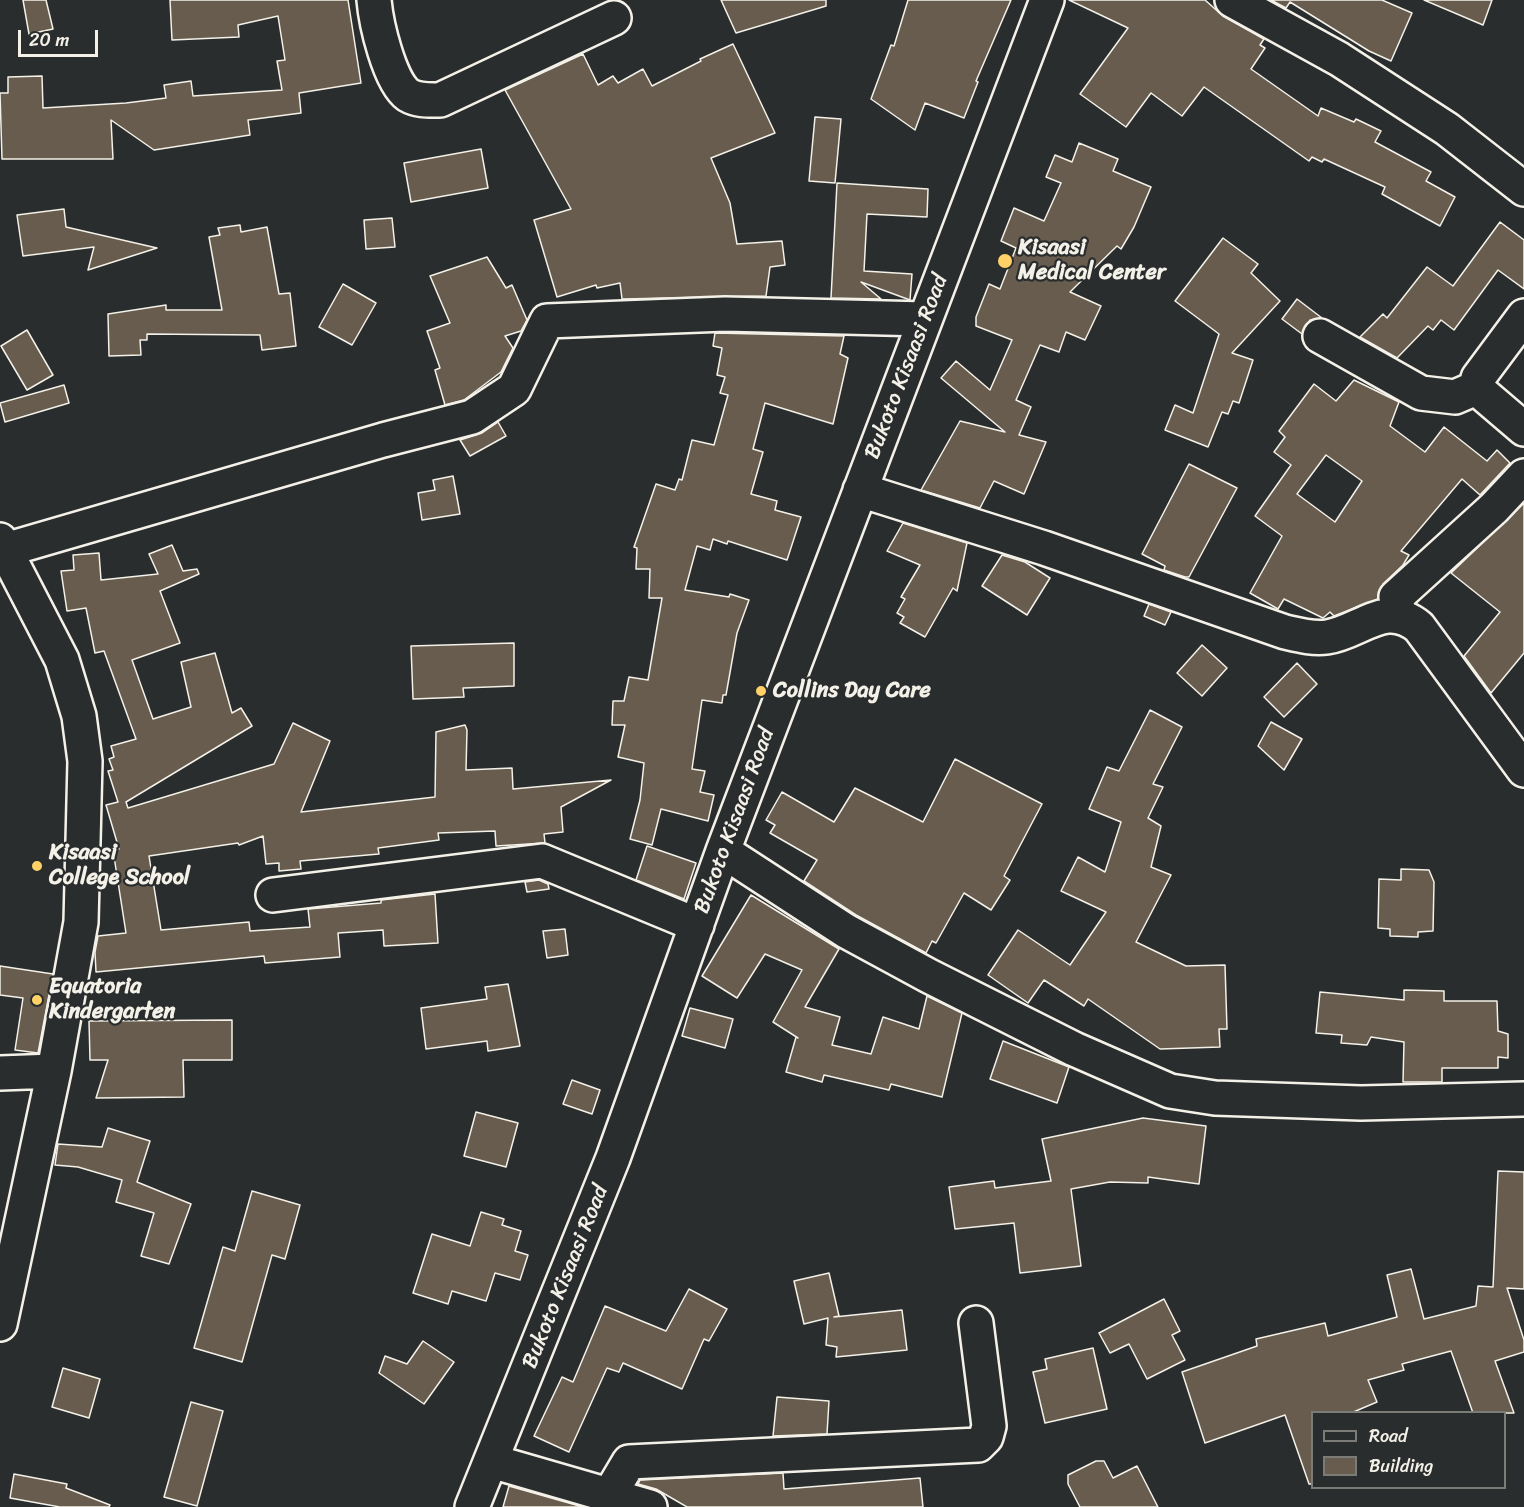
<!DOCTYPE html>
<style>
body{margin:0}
#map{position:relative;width:1524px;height:1507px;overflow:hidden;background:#2a2d2e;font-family:Sriracha,sans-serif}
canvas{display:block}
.legend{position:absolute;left:1311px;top:1411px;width:195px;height:78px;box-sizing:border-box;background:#2a2d2e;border:2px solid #7b7b78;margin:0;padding:8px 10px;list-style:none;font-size:18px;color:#f4f1e8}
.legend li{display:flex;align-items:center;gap:12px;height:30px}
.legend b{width:30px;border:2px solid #7b7b78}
.scale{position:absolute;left:18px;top:30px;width:80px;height:27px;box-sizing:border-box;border:3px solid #f4f1e8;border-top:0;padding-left:8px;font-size:18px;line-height:21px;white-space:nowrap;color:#f4f1e8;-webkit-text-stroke:4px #2a2d2e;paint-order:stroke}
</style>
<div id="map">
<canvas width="1524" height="1507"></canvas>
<ul class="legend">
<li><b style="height:8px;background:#2a2d2e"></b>Road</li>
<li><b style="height:16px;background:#675c4e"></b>Building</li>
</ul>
<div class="scale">20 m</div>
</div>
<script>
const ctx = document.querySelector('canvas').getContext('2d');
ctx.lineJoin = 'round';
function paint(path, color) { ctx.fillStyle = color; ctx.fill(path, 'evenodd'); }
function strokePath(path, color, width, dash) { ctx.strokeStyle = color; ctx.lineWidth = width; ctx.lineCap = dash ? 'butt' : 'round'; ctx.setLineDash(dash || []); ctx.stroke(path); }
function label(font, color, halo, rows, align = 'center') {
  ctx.font = font + ' Sriracha,sans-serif'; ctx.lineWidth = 4.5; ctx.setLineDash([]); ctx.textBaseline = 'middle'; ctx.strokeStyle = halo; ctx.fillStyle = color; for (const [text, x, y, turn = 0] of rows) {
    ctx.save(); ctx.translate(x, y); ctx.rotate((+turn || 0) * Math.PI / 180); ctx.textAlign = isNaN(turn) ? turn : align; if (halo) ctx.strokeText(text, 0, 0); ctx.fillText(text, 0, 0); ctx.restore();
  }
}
const building = new Path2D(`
 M23,0h23l7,29 -24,5z
 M170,0h178l13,83 -62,10 2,20 -53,7 2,15 -96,15 -43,-30 2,39h-111l-2,-66h8v-16l34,-1 1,32 83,-5 40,-5 -2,-13 27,-4 2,15 89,-6 -5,-29 8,-1 -7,-44 -40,9 1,12 -67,3z
 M721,0h105v6l-90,27z
 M908,0h103l-35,81 2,1 -14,36 -39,-15 -10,27 -44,-31 20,-54 3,1z
 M1069,0h136l18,16 41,23 -4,6 5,3 -14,21 67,47 3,-8 33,14 2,-3 25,12 -6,11 56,30 -5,9 29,16 -15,29 -58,-32 3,-7 -61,-28 -2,3 -10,-5 -3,4 -105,-74 -22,29 -31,-23 -25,34 -46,-33 48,-66z
 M1271,0h111l30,13 -21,48 -22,-10 -79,-49 -4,6z
 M1424,0h68l-9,25z
 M733,44l42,89 -64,25 19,45 7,41 45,-3 3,24 -15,2 -4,29 -144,3 -2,-16 -23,5 -1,-3 -39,12 -23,-77 37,-11 -66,-119 78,-36 15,31 15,-9 5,7 25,-14 9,17 49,-25 -1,-2z
 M815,117l26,2 -6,64 -26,-2z
 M1079,143l39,16 -5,12 38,16 -17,40 -13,22 -4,-3 -47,46 31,14 -16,34 -19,-8 -7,20 -19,-7 -24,55 15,7 -12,28 27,7 -22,52 -30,-13 -14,27 -59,-18 39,-69 45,11 -64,-54 15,-17 34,29 22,-50 -36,-14v-9l13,-33 11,5 16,-41 -15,-7 13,-33 30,13 17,-38 -15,-6 9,-22 17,7z
 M481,149l7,39 -77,14 -7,-39z
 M837,183l91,6 -1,28 -60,-3 -3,57 48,3 -2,26 -49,-18 20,17 -50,-1z
 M64,209l2,18 91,21 -69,22 6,-23 -71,9 -6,-41z
 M392,218l3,29 -29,2 -2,-29z
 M1500,222l24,18v49l-26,-19 -44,60 -13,-10 -8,10 -5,-4 -31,32 -37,-21 23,-23 4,4 40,-51 26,19z
 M240,225l1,7 26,-5 12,67 11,-1 6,53 -34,4 -2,-15 -113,-1v6h-7l1,15 -32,1 -1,-42 58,-9v5h56l-13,-73 11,-2 -2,-7z
 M1223,238l35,26 -7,9 29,28 -48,52 21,7 -14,43 -6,-2 -5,13 -6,-2 -14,35 -43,-17 10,-25 18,8 26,-79 -44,-33z
 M487,257l19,31 6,-3 15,35 -6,11 -16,5 8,12 -12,24 -37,28 -19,5 -10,-35 5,-2 -13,-37 23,-8 -20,-47z
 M343,284l33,19 -24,42 -33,-18z
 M1297,299l25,19 -12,2 -8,14 -20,-15z
 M27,330l26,45 -26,15 -26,-44z
 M715,333l129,3 -4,18 8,4 -15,66 -68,-21 -12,46 10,3 -12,42 26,7 -2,9 26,7 -14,43 -59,-19 -1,3 -14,-5 -3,11 -13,-4 -12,44 44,7 1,-3 19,6 -12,33 -11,62h-3l-1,8 -20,-3 -10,69 13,2 -5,21 14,3 -6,26 -47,-12 -9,36 -22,-6 10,-39 4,-37 -26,-6 7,-32h-13l1,-24h11l5,-24 19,3 14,-82h-13l1,-29h-14l1,-21 -3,-1 22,-63 19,6 4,-11 3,1 10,-40 22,5 14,-50 -8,-2 5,-16 -8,-2 5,-27 -9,-2z
 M1354,380l45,22 -9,24 35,26 19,-25 43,34 10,-11 13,13 -30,32 -18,-16 -61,72 8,4 -6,10 -20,19 -5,15 -44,17 -4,-4 -7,6 -39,-19 -6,10 -28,-16 32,-57 -27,-20 36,-51 -17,-13 11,-15 -6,-6 35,-47 22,17zM1326,455l36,26 -27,41 -38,-28z
 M64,385l5,18 -64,19 -5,-19z
 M498,422l8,14 -36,20 -10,-16 22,-7z
 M1189,464l48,24 -48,89h-4l-21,-7 1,-4 -23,-12z
 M453,476l7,38 -38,6 -4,-27 17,-3 -2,-10z
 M1524,503v150l-33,40 -27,-37 36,-44 -49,-39z
 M903,523l64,20 -10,48 -4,-3 -28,49 -25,-14 4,-6 -7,-4 8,-14 -4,-2 19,-32 -33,-14z
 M172,545l11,26 14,-2 2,5 -39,17 20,52 -48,17 21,59 38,-12 -10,-45 34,-9 17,60 9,-5 11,18 -126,76 2,6 146,-44 19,-41 37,18 -29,71 134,-15 1,-65 29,-7 2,5 -1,40 46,-2 1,21 98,-9 -50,27 2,25 -19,2 1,9 -49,3 -1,-15 -57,2 1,7 -61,8 1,6 -79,7 1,8 -22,2v-8l-13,1 -3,-28 -24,9 -1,-2 -89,13 12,74 88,-8 1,9 60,-4 -2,-18 73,-6v-3l54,-6 3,49 -54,3 -1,-16 -45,3 2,24 -75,6 -1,-7 -168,16 -1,-20 3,-16 28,-3 -13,-83 6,-1 -13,-44 12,-3 -10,-31 5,-1 -4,-11 5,-2 -3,-11 25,-7 -32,-88 -9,2 -9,-45 -19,3 -6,-40 13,-1 -1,-15 26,-2 2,27 57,-6 -9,-20z
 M1002,555l23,7 25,16 -23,37 -45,-29z
 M1149,604l22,8 -6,13 -21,-9z
 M514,643v43l-51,2 1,9 -51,2 -2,-53z
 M1202,645l25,23 -25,28 -25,-23z
 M1297,663l20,21 -33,33 -20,-20z
 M1150,710l32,17 -29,57 10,3 -15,31 13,8 -10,41 20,8 -35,67 50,24 39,-1 2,64h-8l1,18 -60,2 -72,-50 -4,7 -40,-26 -16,23 -40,-28 30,-45 52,35 36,-53 -45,-21 17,-34 27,15 16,-50 -32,-13 18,-42 12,4z
 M1271,722l31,17 -18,31 -26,-24z
 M955,759l87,45 -38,72 6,4 -19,30 -27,-17 -28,50 -4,-2 -6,12 -70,-38 -52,-34 13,-21 -47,-27 5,-8 -9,-5 16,-28 52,30 21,-34 68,34z
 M647,846l49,17 -12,36 -48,-19z
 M1401,869l28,1 5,12 -1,49 -15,1v5l-28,-1v-7l-12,-1 1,-49 22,1z
 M539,880l9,4 1,5 -22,3 -2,-10z
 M751,895l88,54 -34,58 35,10 -8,28 39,9 12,-37 36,12 8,-33 35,17 -20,84 -51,-13 -2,6 -65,-15 -2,7 -36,-10 10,-35 2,1 -25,-16 29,-52 -37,-16 -28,44 -35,-22z
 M565,929l3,26 -21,3 -4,-27z
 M0,966l53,8 -15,79 -23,-3 8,-52 -23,-3z
 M508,984l12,62 -32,5 -1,-10 -61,8 -5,-41 66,-9 -2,-12z
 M1404,990l40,1v10h53l1,30 10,3v24l-10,-1v11h-56v14h-39l1,-40 -33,-5 -4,8 -26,-2 1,-8 -26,-2 4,-41 84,8z
 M690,1008l43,11 -8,29 -43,-12z
 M232,1020v40h-49l1,37 -88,1 12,-38h-18l-1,-39z
 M1003,1041l66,26 -12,36 -67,-24z
 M572,1080l28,10 -8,24 -29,-10z
 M476,1112l42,11 -12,44 -42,-11z
 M1143,1118l63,8 -7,58 -51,-7v6l-38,-1 -39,7 10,77 -61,7 -6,-50 -59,6 -6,-42 45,-6 1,7 56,-7 -9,-42z
 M108,1128l42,13 -13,41 54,22 -22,60 -28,-8 13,-43 -38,-11 6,-22 -44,-13 -23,-2 3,-21 44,3z
 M1498,1171l26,1v117l-17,-1 17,52v12l-29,9 19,52h-41l-22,-62 -49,13 2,6 -36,10 9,22 -26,11h-39v71h-3l-24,-69 -80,28 -23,-71 75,-26 -1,-7 69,-16 3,13 69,-19 -10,-42 24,-6 13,50 52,-13 2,-20 15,1z
 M252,1191l48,14 -15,54 -13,-4 -30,107 -48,-14 29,-101 12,4z
 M481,1212l23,7 -2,6 19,6 -6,20 13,4 -8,25 -25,-7 -9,28 -34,-10 -4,13 -35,-11 19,-59 38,12z
 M829,1273l10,43 -5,1 68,-7 5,40 -71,7 1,-10 -11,-2 2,-27 -24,6 -10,-43z
 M689,1289l38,20 -18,32 -5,-2 -22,50 -59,-26 -4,9 -12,-4 -38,84 -35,-16 28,-59 11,5 32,-76 61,25z
 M1164,1299l16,32 -8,4 13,25 -38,19 -18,-35 -19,9 -11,-20z
 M423,1341l31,21 -30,42 -45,-31 6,-17 22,8z
 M1093,1348l14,61 -62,14 -12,-51 14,-3 -2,-10z
 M63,1368l37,11 -11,39 -37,-11z
 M777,1397l52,4 -2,33 -54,2z
 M191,1402l32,9 -26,95 -33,-9z
 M1096,1461h8l9,17 24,-12 21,41h-78l-12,-23v-9z
 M783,1473l1,16 136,-11 3,29h-236l-31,-18 -18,-5 2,-4z
 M14,1474l53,10 -1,4 44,17 -1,2h-49l-50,-9z
 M509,1486l74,21h-80z`);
const minor = new Path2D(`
 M374,0c2,23 15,81 34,95 10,6 21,5 32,5l174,-82
 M1232,0l107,59 108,70 77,60
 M1524,316l-46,62 -2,10 48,41
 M1320,336l101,57 34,4 21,-9
 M860,490l184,58 241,84c13,3 28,7 42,5 34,-5 58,-38 92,-10l105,143
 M0,540l62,120 17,56 6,45 -4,161 -27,149 -54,253
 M5,550l378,-110 89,-23 42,-28 33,-68 178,-7 200,5
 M1399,615l-3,-18 98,-89 30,-32
 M723,851l123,80 83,45 145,73 96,42 45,7 146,5 163,-4
 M273,895l269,-34 155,64
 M0,1073l54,-2
 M491,1461l159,46
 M610,1494l19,-32 349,-17 8,-8 3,-11 -13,-103
 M472,1507l141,-349 110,-307 324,-851`);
const markers = [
 [1005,261,8,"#ffd166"],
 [761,691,6,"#ffd166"],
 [37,866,6,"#ffd166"],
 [37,1000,6,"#ffd166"]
];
const poiNames = [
 ["Kisaasi",1018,248],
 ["Medical Center",1018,273],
 ["Collins Day Care",773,691],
 ["Kisaasi",49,853],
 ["College School",49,878],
 ["Equatoria",49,987],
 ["Kindergarten",49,1012]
];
const streetNames = [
 ["Bukoto Kisaasi Road",907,367,-69],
 ["Bukoto Kisaasi Road",735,821,-70],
 ["Bukoto Kisaasi Road",566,1277,-68]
];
paint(building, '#675c4e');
strokePath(building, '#f4f1e8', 1.5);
strokePath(minor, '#f4f1e8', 38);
strokePath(minor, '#2a2d2e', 33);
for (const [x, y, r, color] of markers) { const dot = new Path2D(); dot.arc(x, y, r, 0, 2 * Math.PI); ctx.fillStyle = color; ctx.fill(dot); strokePath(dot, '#2a2d2e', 2); }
label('bold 22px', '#f4f1e8', '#2a2d2e', poiNames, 'left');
label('22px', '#f4f1e8', '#2a2d2e', streetNames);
</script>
